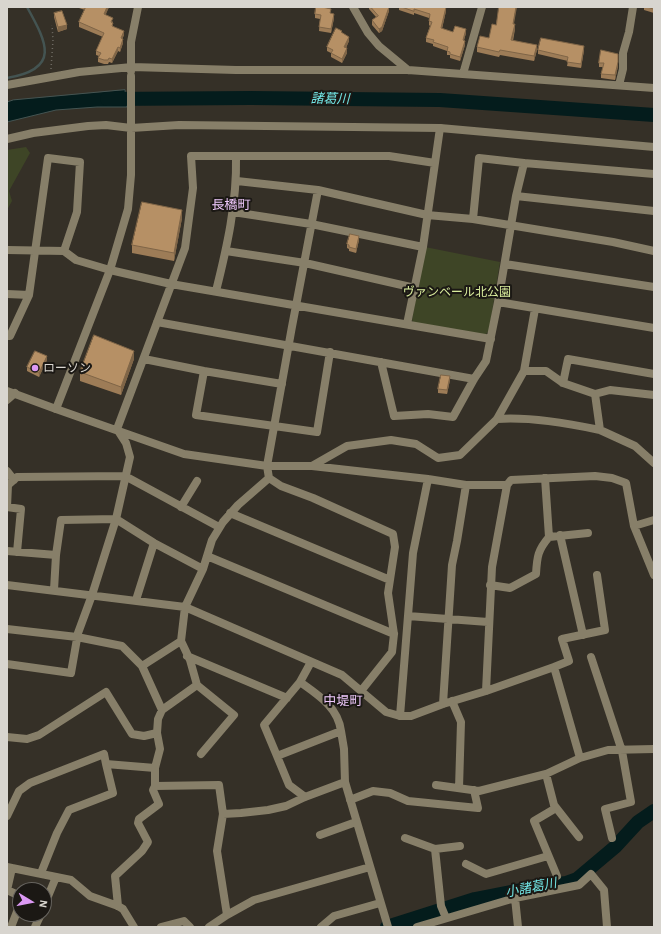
<!DOCTYPE html>
<meta charset="utf-8">
<style>
body{margin:0}
#map{position:relative;width:661px;height:934px;overflow:hidden;background:#353027;font-family:"Alegreya Sans",sans-serif}
canvas{display:block}
.frame{position:absolute;inset:0;border:8px solid #d8d5cf;pointer-events:none}
.north{position:absolute;left:12px;top:882px;width:40px;height:40px;box-sizing:border-box;background:#1b1814;border:1px solid #67645f;border-radius:50%;rotate:100deg;font-size:11px;font-weight:700;line-height:16px;text-align:center;color:#d8d5cf}
.north::after{content:'';display:block;margin:auto;width:14px;height:18px;background:#dc99f4;clip-path:polygon(50% 0,100% 100%,50% 72%,0 100%)}
</style>
<div id="map">
<canvas width="661" height="934"></canvas>
<div class="frame"></div>
<div class="north">N</div>
</div>
<script>
const ctx = document.querySelector('canvas').getContext('2d');
ctx.lineJoin = 'round';
function paint(path, color) { ctx.fillStyle = color; ctx.fill(path, 'evenodd'); }
function strokePath(path, color, width, dash) { ctx.strokeStyle = color; ctx.lineWidth = width; ctx.lineCap = dash ? 'butt' : 'round'; ctx.setLineDash(dash || []); ctx.stroke(path); }
function label(font, color, halo, rows, align = 'center') {
  ctx.font = font + ' "Alegreya Sans","Noto Sans JP",sans-serif'; ctx.lineWidth = 4; ctx.setLineDash([]); ctx.textBaseline = 'middle'; ctx.strokeStyle = halo; ctx.fillStyle = color; for (const [text, x, y, turn = 0] of rows) {
    ctx.save(); ctx.translate(x, y); ctx.rotate((+turn || 0) * Math.PI / 180); ctx.textAlign = isNaN(turn) ? turn : align; if (halo) ctx.strokeText(text, 0, 0); ctx.fillText(text, 0, 0); ctx.restore();
  }
}
const green = new Path2D(`
 M26,147l4,6 -21,38 3,10 -5,9v-60z
 M425,247l75,15 -11,69 -4,4 -71,-11 -2,-4z`);
const water = new Path2D(`
 M125,90l2,17h-30l-41,3 -49,12v-20l6,-2z`);
const stream = new Path2D(`
 M7,78c54,-9 40,-35 20,-71`);
const river = new Path2D(`
 M107,99l144,-1 189,2 214,15
 M387,927l88,-28 61,-12 30,-4 11,-4 38,-32 23,-25 16,-11`);
const path = new Path2D(`
 M51,69l2,-29 -1,-15`);
const minor = new Path2D(`
 M353,7l15,26 11,13 29,24
 M131,71v-29l7,-35
 M463,74l19,-67
 M7,85l72,-13 53,-5 104,3h172l246,18
 M619,85l4,-16v-16l6,-21 4,-25
 M237,181l81,9 109,25 46,4 140,23 41,9
 M318,190c-18,92 -35,184 -51,276l2,12 12,8 32,12 80,36 2,13 -7,46 6,41 -2,18 -31,39
 M516,196l138,15
 M233,212l78,12 112,23
 M473,219l6,-61 45,5 130,11
 M7,250l57,1 12,9 34,10 61,14 320,55
 M226,251l79,12 110,25
 M505,264l149,23
 M216,291c11,-44 21,-88 20,-134
 M7,294l22,1
 M498,302l156,26
 M157,322l317,57
 M407,324l16,-77 17,-119
 M7,336h3l19,-41 19,-137 32,4 -3,50 -13,39
 M144,359l60,12 78,13
 M381,362l13,54 34,-2 25,3 21,-38 12,-18 12,-59 18,-106 8,-33
 M204,371l-8,44 121,17 13,-80
 M524,371l11,-62
 M563,383l5,-24 86,15
 M595,394l15,-4 44,5
 M7,400l8,-7
 M56,409l128,45 83,12h45l35,-20 44,-6 25,4 22,14 22,-3 37,-36 27,-48h22l17,12 32,11 5,36 35,16 19,17
 M497,419c34,-2 69,4 103,11
 M312,466l116,13 38,6h41
 M7,471l7,9
 M269,478l-31,27 -15,17 -11,18 -9,29 -18,38 -4,34 9,19 7,25 -35,25 -4,9 -1,14 3,16 -5,19v18l64,-1 4,29 18,-1 27,-3 18,-4 19,-9 40,-15
 M545,478l4,59 39,-4
 M181,507l16,-26
 M230,513l160,67
 M634,526l20,-6
 M560,535l23,100
 M7,551l49,4 5,-35 55,-1 38,24 49,26
 M17,552l4,-43 -14,-2 1,-22 9,-8 108,-1 94,51
 M207,556l187,78
 M7,585l178,22 157,68 44,37 14,4h11l32,-12 43,-13 68,-24 26,91 28,-8 46,-1
 M490,585l20,3 26,-14c1,-18 2,-24 13,-37
 M54,590l2,-35
 M136,600l18,-57
 M408,616l80,6
 M7,629l70,8 45,9 20,20 20,44
 M187,656l100,42
 M591,657l31,94 9,51 -26,7 7,29
 M311,662l-11,20c18,13 38,25 41,49
 M7,664l64,9 7,-40 14,-38 24,-76 14,-62 -4,-14 -9,-14 68,-181 8,-60 -2,-32h198l46,7
 M142,666l39,-25
 M554,667l15,-6 -7,-22 43,-9 -8,-55
 M197,685l37,30 -33,39
 M486,691l6,-124 15,-82 4,-5 84,-4 17,2 14,5 8,43 20,49
 M452,701l9,21 -2,66
 M443,704l9,-139 5,-24 9,-56
 M400,716l13,-163 15,-74
 M7,737l20,2 12,-4 67,-43 26,42 12,2 13,-3
 M277,756l-13,-31 36,-43
 M546,774l8,31 25,32
 M436,785l43,6 67,-17 34,-16
 M305,797l-16,-12 -12,-29 64,-25 3,18 1,33 43,145
 M350,800l23,-9 17,2 18,8 70,7 -4,-18
 M556,808l-22,13 23,55
 M7,816l12,-25 11,-8 74,-29 2,10 49,4
 M320,835l36,-13
 M405,838l30,11 6,57 5,12
 M435,849l25,-3
 M466,864l20,10 62,-18
 M7,867l64,13 19,16 28,10 5,3 11,18
 M41,873l16,-40 12,-23 44,-17 -7,-29
 M7,890l5,-22
 M7,890l13,6
 M515,898l64,-13 12,-11 13,16 3,37
 M44,906l12,-29
 M118,906l-3,-30 27,-25 6,-9 -10,-19 1,-4 20,-15 -6,-14 2,-4
 M227,915l27,-15 116,-33
 M11,927l9,-23
 M35,927l6,-13
 M161,927l23,-6 6,6
 M209,927l18,-12 -10,-64 6,-37
 M321,927l13,-11 46,-13
 M417,927l98,-29 3,29`);
const tertiary = new Path2D(`
 M7,139l26,-6 55,-7 18,-1 25,3 48,-3 261,3 214,19
 M7,391l49,18 54,-139 18,-61 3,-34v-99`);
const wall = new Path2D(`
 M76,7h33l-4,8 8,7v4l11,9 -2,4 1,4 -3,9 -2,-1 -6,12 -3,-1 -1,2h-4l-6,-2v-4l1,-2 -3,-1v-4l7,-14 -24,-10v-5l6,-12z
 M369,7h20v4l-7,20 -3,2 -7,-8v-5l4,-3 -7,-8z
 M399,7h47v4l-4,18 11,3 13,1 -2,7 1,5 -5,16 -10,-3v-3h-3v-4l-14,-5v-2l-7,-2v-4l4,-12 -1,-1v-7l-15,-5v2l-15,-5z
 M644,7h10v6l-10,-3z
 M54,13l13,16 -9,3 -4,-15z
 M331,13l3,5 -3,15 -12,-2 1,-12 -5,-1v-4z
 M514,24l1,5 -2,12 24,9 -3,11 -34,-6 -1,2 -22,-5v-5l12,-9 7,-13z
 M342,33l7,8 -3,7 1,5 -5,10 -11,-6v-4l-4,-2v-4z
 M538,50h46l-3,18 -14,-2 1,-5 -30,-7z
 M601,50l17,16 -3,14 -14,-2v-4l2,-7h-4v-4z
 M182,218l-8,43 -42,-8v-8z
 M359,240l-3,13 -7,-2v-2l-2,-1v-4z
 M134,359l-13,36 -41,-14v-9z
 M47,360l-8,17 -12,-6v-4z
 M450,380l-3,14 -9,-1v-4z`);
const shadedWall = new Path2D(`
 M107,7h2l-5,12v-5z
 M389,7v4l-7,20 -3,2v-4z
 M446,7v4l-5,21v-4z
 M516,7h1l-4,22v-5z
 M334,14v4l-3,15v-4z
 M515,24v5l-4,16v-5z
 M67,25v4l-9,3v-5z
 M466,29v4l-3,11v-4z
 M124,31v4l-3,7v-4z
 M349,37v4l-5,10v-4z
 M123,39v4l-3,9v-4z
 M465,41v4l-5,16v-4z
 M537,45v5l-3,11v-5z
 M584,46v4l-3,18v-4z
 M118,47v4l-6,12v-4z
 M347,48v5l-5,10v-4z
 M618,62v4l-3,14v-5z
 M182,210v8l-8,43v-8z
 M359,236v4l-3,13v-4z
 M134,351v8l-13,36v-8z
 M47,356v4l-8,17v-4z
 M450,376v4l-3,14v-4z`);
const building = new Path2D(`
 M86,7h21l-3,7 9,4 -2,4 2,1 -1,3 12,5 -3,7 2,1 -3,9 -2,-1 -6,12 -3,-1 -1,2h-4l-6,-2 3,-5 -5,-2 8,-18 -25,-11z
 M316,7h6l9,2 -1,4 4,1 -3,15 -12,-2 2,-12 -6,-1z
 M371,7h18l-7,20 -3,2 -7,-9 6,-4z
 M402,7h44l-5,21 12,4 2,-6 11,3 -3,11 2,1 -5,16 -10,-3v-2l-3,-1 1,-4 -15,-5 1,-2 -8,-2 6,-16 -3,-1 1,-7 -16,-5v2z
 M499,7h17l-3,17h2l-4,16 26,5 -3,11 -34,-6 -1,2 -22,-5 3,-11 9,2 3,-14 4,1z
 M648,7h6v2z
 M62,11l5,14 -9,2 -4,-14z
 M336,28l6,3 -1,1 8,5 -5,10 3,1 -5,11 -11,-6 2,-3 -6,-3z
 M541,38l43,8 -3,18 -14,-2 1,-5 -30,-7z
 M601,50l17,4v8l-3,13 -14,-1 3,-11h-5z
 M142,202l40,8 -8,43 -42,-8z
 M350,234l9,2 -3,13 -7,-2v-2l-2,-1z
 M94,335l40,16 -13,36 -41,-15z
 M35,351l12,5 -8,17 -12,-6z
 M441,375l9,1 -3,14 -9,-1z`);
const markers = [
 [35,368,4,"#dc99f4"]
];
const parkNames = [
 ["ヴァンベール北公園",457,292]
];
const poiNames = [
 ["ローソン",43,368]
];
const waterNames = [
 ["諸葛川",330,99,1],
 ["小諸葛川",531,888,-11]
];
const neighbourhoodNames = [
 ["長橋町",231,205],
 ["中堤町",343,701]
];
paint(green, '#3e4526');
paint(water, '#041c1c');
strokePath(water, '#445452', 1);
strokePath(stream, '#445452', 2.5);
strokePath(river, '#041c1c', 14);
strokePath(path, '#6e6a62', 1.5, [1, 3]);
strokePath(minor, '#877f69', 8);
strokePath(tertiary, '#877f69', 8);
paint(wall, '#9d7c57');
paint(shadedWall, '#7f6547');
paint(building, '#b69065');
strokePath(building, '#7f6547', 1);
for (const [x, y, r, color] of markers) { const dot = new Path2D(); dot.arc(x, y, r, 0, 2 * Math.PI); ctx.fillStyle = color; ctx.fill(dot); strokePath(dot, '#1b1814', 1.5); }
label('12px', '#daed9d', '#1b1814', parkNames);
label('12px', '#d8d5cf', '#1b1814', poiNames, 'left');
label('italic 13px', '#71e4e4', '#1b1814', waterNames);
label('13px', '#edc7fa', '#1b1814', neighbourhoodNames);
</script>
